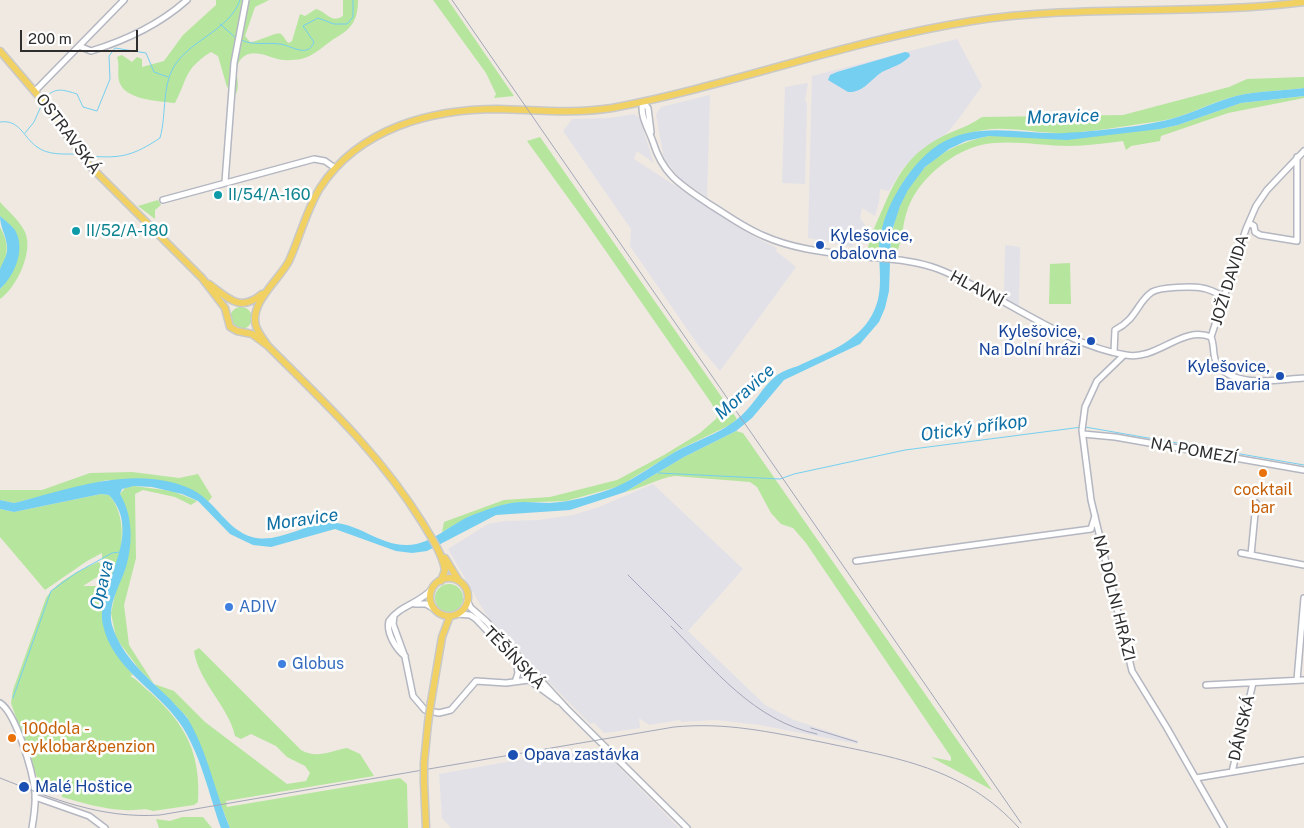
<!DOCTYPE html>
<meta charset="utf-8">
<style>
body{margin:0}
#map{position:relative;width:1304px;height:828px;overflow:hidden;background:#efe9e1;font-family:"Public Sans",sans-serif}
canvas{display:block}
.scale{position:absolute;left:20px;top:30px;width:118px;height:22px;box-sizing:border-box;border:2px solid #2e2e2e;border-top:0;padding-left:6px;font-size:15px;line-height:18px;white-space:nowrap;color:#2e2e2e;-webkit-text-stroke:4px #fff;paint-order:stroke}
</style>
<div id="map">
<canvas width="1304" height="828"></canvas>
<div class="scale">200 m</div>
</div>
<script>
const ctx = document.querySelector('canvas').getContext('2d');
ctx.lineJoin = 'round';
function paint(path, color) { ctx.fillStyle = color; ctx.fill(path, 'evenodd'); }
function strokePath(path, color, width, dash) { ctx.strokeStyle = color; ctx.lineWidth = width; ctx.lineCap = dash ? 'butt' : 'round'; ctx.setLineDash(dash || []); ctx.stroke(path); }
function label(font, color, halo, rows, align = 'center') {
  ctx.font = font + ' "Public Sans",sans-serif'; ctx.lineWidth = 5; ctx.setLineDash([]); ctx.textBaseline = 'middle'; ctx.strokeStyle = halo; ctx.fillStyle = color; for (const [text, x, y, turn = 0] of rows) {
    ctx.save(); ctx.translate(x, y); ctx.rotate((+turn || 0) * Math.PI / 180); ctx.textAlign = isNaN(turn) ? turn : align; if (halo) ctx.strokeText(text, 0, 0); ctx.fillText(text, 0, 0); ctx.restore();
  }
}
const industrial = new Path2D(`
 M957,39l25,47 -22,31 -12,15 -31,22 -14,14 -14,23 -9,-2 -1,13 -4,14 -13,-8 -2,10 5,7 -13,22 -44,-9 4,-162z
 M808,83l-3,17 2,4 -2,80 -23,-1 3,-96z
 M710,95l-3,102 -27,-18 -16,-20 -8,-45 5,-7z
 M634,114l5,3 15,46 -17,-12 -3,8 117,76 26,13 -1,3 20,16 -76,104 -22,-26 -68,-99 1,-17 -68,-98 9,-12 38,-1z
 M1005,245l15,2 -1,59 -15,-8z
 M653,484l90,85 -55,62 77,74 29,15 64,21v3l-98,-19 -44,-5 -35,2 -1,-2 -31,5 -10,-7 1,10 -36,5 -10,-10 -4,1 -83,-85 -22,-26 -37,-64 40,-25 17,-3 33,-1 35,-5 26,-8z
 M563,752l36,5 3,3 5,-5 72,73h-228l-9,-10 -3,-44z`);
const green = new Path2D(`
 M216,0h53l-14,7 -10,29 5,6c8,0 27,-11 31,-8 4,3 4,7 8,9l3,-2 8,-27 5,2 11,-7c11,3 15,15 27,7v-16h15c0,18 -5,28 -21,37 -12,7 -22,19 -36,22 -7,1 -17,2 -23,0 -11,-3 -26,-11 -36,-1 -11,11 0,24 -6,36l-9,-7 -9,-31 -7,-4c-27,17 -23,26 -36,51 -17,-2 -51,-3 -56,-22 -2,-8 1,-16 -2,-24l5,-2 10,7 5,-5 5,2v8l22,-6 19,-26 33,-30z
 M433,0h15l66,96 -20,2 2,-4 -10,-21z
 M1304,77v11c-22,3 -46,3 -68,8 -28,7 -53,23 -82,26 -30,4 -61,10 -91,11 -25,1 -53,-7 -79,-3 -49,7 -83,42 -97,88 -4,13 -8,23 -8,37l-11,-2c0,-12 3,-18 8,-29 14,-31 24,-62 55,-81 16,-11 36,-15 51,-26l141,-2 106,-28 18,-8z
 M1304,96v2l-76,15 -67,23 -1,5 -29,5 -5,4 -3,-9c-18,2 -36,5 -54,5 -28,0 -60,-7 -88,-1 -28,7 -57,30 -70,56 -9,18 -7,34 -14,51l-7,4c3,-65 35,-107 99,-120l171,-7 18,-4 63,-22z
 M540,137l197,282 -7,6 -52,25 -58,36 -54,15 -54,2 -13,3 -31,11 -26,15 2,-10 60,-22 46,-3 67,-17 47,-25 36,-22 17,-15 -5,-14 -125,-180 -60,-83z
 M158,200l3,5 -6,5v9l-17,-13z
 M0,202c8,9 20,19 25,30 9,20 -9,56 -25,67v-10l3,-3 11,-57 -14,-13z
 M0,227c8,14 10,28 0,42z
 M1070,263l1,41h-22l1,-40z
 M230 318a11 11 0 1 1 22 0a11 11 0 1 1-22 0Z
 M736,431l7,2 249,357 -61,-33 20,4v-4l-145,-214 -13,-15 -12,-4 -10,-11 -14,-26 -7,-5 -75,-6c-17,2 -32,12 -50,16l59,-35z
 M132,472l47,6 19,-4 14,23 -4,5 -14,-11 -87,-11 -93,23 -14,-3v-10h42l48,-17z
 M134,486l38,5 25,10 -6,4 -16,-8 -32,-7 -8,4 1,64 -12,47 5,40 25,39 20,7 31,31 82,62 19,-3 4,-8 -5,-7 -18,-9 -11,-11 -25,-12 -10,5 -6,-3c-6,-29 -37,-55 -41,-85l5,-3 102,102c16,9 30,1 46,-2l13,6 14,22 -148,25 1,6 173,-29 7,6 1,44h-178l-43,-111 -48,-48 -23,-31 -5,-25 5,-23 9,-22 -5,-74 5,-6z
 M101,494l8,1c16,18 15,48 8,70 -5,16 -15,31 -14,48 1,26 14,43 30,62l-3,1c7,3 14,12 21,17 35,32 50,61 47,109l-4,3 -41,6c-9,-4 -18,0 -28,-1 -22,-1 -42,-7 -63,-13l-1,-7 -23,-10 -27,-77 2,-13 33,-92c12,-18 33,-27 52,-36l4,3v-12l-15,8 -42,29 -45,-53v-28l14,3zM102,574v5l-4,7h-15z
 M435 598a14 14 0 1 1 28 0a14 14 0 1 1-28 0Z
 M182,817h21l9,11h-53l-3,-9 14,2z`);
const water = new Path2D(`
 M905,52l4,1 1,3c-8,9 -18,11 -28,16 -12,8 -19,21 -34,20l-20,-12 2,-5 7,-3z
 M1304,88v8l-63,7 -63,22 -18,4 -93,11 -78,-4 -23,5 -17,8 -24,18 -17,23 -8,16 -9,28 -2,57 -4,17 -6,14 -19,22 -76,36 -32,38 -16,13 -52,26 -59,35 -15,5 -40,13 -74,5 -69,36 -15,2 -16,-2 -61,-22 -64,18 -18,-2 -23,-11 -32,-33 -16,-7 -30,-7 -18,-1 -12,3 -2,5c13,22 13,49 6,73 -6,19 -19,38 -14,58 9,31 36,53 58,74 5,6 13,13 18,20 20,34 27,73 42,109h-9c-12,-33 -21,-77 -42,-106 -23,-33 -67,-54 -76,-97 -8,-40 43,-89 6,-130l-8,-1 -87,18 -14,-3v-9l14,3c56,-14 123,-40 179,-13 23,12 34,40 59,47 25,7 50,-12 74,-14 30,-3 51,22 80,22 25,1 46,-23 69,-31 11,-4 24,-9 36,-11 13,-2 26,0 38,0 23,-1 46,-8 67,-16 21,-9 40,-24 59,-35 22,-12 48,-19 67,-37 13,-12 21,-29 35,-40 6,-4 14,-7 21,-9 27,-13 59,-23 74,-51 12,-21 7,-44 7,-67 1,-35 29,-83 59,-103 40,-25 83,-10 127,-12 31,-2 76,-6 106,-14 22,-6 43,-17 65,-23 21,-5 46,-5 68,-8z
 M0,216c5,4 11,9 15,14 11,19 0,45 -15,59 0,-6 0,-15 0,-20 3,-8 8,-13 7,-23 -1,-11 -7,-19 -7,-30z`);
const stream = new Path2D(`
 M220,24l17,15
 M241,40c13,6 25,2 39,4 10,1 28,15 34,-2l-11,-16 15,-8 16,6h13l6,-7v-17
 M45,99c9,-13 19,-9 32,-5l6,13 14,4 13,-32 -1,-23 6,-8 31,5 8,19 14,5
 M0,122c20,-3 23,15 37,25 11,8 25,7 38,7
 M25,133l9,-11 8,-18
 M90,156c32,3 44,-1 70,-18 7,-25 1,-55 17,-76 17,-23 54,-34 63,-62
 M1085,427l219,38
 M658,473l122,6 14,-5 111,-24 177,-23
 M13,698l38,-107 25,-18 36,-20 9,-1`);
const minor = new Path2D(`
 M79,46l12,5c36,-11 68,-26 96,-51
 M35,91l89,-91
 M643,102c-4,13 6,28 10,40 10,33 28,43 56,62 18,11 35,24 55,32 29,13 61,16 92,20 27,3 56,3 82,13 60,23 124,76 188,86 31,6 56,-30 85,-18
 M643,102l5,6 3,24
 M225,182l9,-119 12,-63
 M163,200l151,-41 11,2 10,7
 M1249,223l5,3 1,6 5,3 37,6v-84
 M1211,337l35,-108 10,-23 11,-16 37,-39
 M1211,337c4,9 1,19 6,27 17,25 62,15 87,14
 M1114,352l1,-22c22,-11 22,-28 37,-38 8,-5 41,-6 50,-4 8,1 15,5 22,9
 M1124,355l-27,26 -12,26 -3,23 9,70 41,171 35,57 57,100
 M1083,434l32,3 189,33
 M1241,553l63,12
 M1251,555l5,-52
 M856,561l235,-32 4,-13
 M467,601l4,7 15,13 81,88 120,119
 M415,604h11l7,4
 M457,614l13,1 6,4 59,62
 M394,616l-1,8 12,33 8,39 12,14 14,3 12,-3 25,-29 30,2 23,-3 29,21
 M405,656c-9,-7 -19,-23 -16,-35 11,-16 30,-17 43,-32
 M1297,680l7,-82
 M515,682l3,-9 -1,-7
 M1206,685l98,-5
 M0,703c16,10 33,69 35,90 1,11 -1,23 -3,35
 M1232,772l21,-89
 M1196,778l108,-18
 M35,797l54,19 16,12`);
const major = new Path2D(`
 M0,51l41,48 48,66 113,113 23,30 5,19 7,4 15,3 16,12c57,57 111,107 154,176 9,15 20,31 23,48l-4,11
 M209,284c19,14 31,29 53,10
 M268,346c-4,-6 -10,-13 -12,-20 -7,-23 23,-46 33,-65 11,-24 17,-50 31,-73 39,-60 111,-79 179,-79 38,1 75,5 113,-1 121,-23 238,-68 360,-87 110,-17 222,-5 332,-19
 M445,558l14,23
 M430 597a19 19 0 1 1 38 0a19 19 0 1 1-38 0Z
 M431,702l11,-65 8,-21
 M424,763l4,-40
 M424,782l2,46`);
const rail = new Path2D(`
 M452,0l569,823
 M628,575l54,54
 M671,626c43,43 83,95 146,108
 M811,728l46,14
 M0,778c53,21 102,41 160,37l514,-88c52,-5 96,5 147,15 75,16 143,25 198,86`);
const majorBridge = new Path2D(`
 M428,723l3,-21
 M424,782v-19`);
const markers = [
 [218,195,5,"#0f9aa8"],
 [76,231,5,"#0f9aa8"],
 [820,245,5,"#1a4fb4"],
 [1091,341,5,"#1a4fb4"],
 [1280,376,5,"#1a4fb4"],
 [1263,473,5,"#e8710a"],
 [229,607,5,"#3f7fe0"],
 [282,664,5,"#3f7fe0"],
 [12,738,5,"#e8710a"],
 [513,755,6,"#1a4fb4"],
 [24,787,6,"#1a4fb4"]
];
const streetNames = [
 ["OSTRAVSKÁ",68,134,53],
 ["JOŽI DAVIDA",1230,280,-73],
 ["HLAVNÍ",977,289,28],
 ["NA POMEZÍ",1194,451,10],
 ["NA DOLNI HRÁZI",1114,598,76],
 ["TĚŠÍNSKÁ",514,658,46],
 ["DÁNSKÁ",1242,728,-77]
];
const cultureNames = [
 ["II/54/A-160",228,195],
 ["II/52/A-180",86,231]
];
const transitNames = [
 ["Kylešovice,",830,236],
 ["obalovna",830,254],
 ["Kylešovice,",1081,332,"right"],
 ["Na Dolní hrázi",1081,350,"right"],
 ["Kylešovice,",1270,367,"right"],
 ["Bavaria",1270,385,"right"],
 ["Opava zastávka",524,755],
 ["Malé Hoštice",35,787]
];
const foodNames = [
 ["cocktail",1263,490],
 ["bar",1263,508],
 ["100dola -",22,729,"left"],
 ["cyklobar&penzion",22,747,"left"]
];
const shopNames = [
 ["ADIV",239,607],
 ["Globus",292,664]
];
const waterNames = [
 ["Moravice",1063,117,-2],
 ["Moravice",745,392,-42],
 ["Otický příkop",974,428,-8],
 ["Moravice",302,520,-8],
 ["Opava",102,585,-77]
];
paint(industrial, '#e3e1e8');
paint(green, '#b6e59e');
paint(water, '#75cff0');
strokePath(stream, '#75cff0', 1);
strokePath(minor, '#b4b7c1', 8);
strokePath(major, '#c9c9c9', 9);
strokePath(minor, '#fff', 5);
strokePath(major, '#f2d163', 6);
strokePath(rail, '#a3a6b8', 1);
strokePath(majorBridge, '#c9c9c9', 9, []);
strokePath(majorBridge, '#f2d163', 6);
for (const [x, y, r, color] of markers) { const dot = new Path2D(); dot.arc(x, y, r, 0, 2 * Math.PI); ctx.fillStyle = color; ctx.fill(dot); strokePath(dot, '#fff', 2); }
label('16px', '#2e2e2e', '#fff', streetNames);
label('16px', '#0d838f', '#fff', cultureNames, 'left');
label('16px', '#164399', '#fff', transitNames, 'left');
label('16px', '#c56008', '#fff', foodNames);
label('16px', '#366cbe', '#fff', shopNames, 'left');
label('italic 18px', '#0d6fa3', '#fff', waterNames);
</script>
